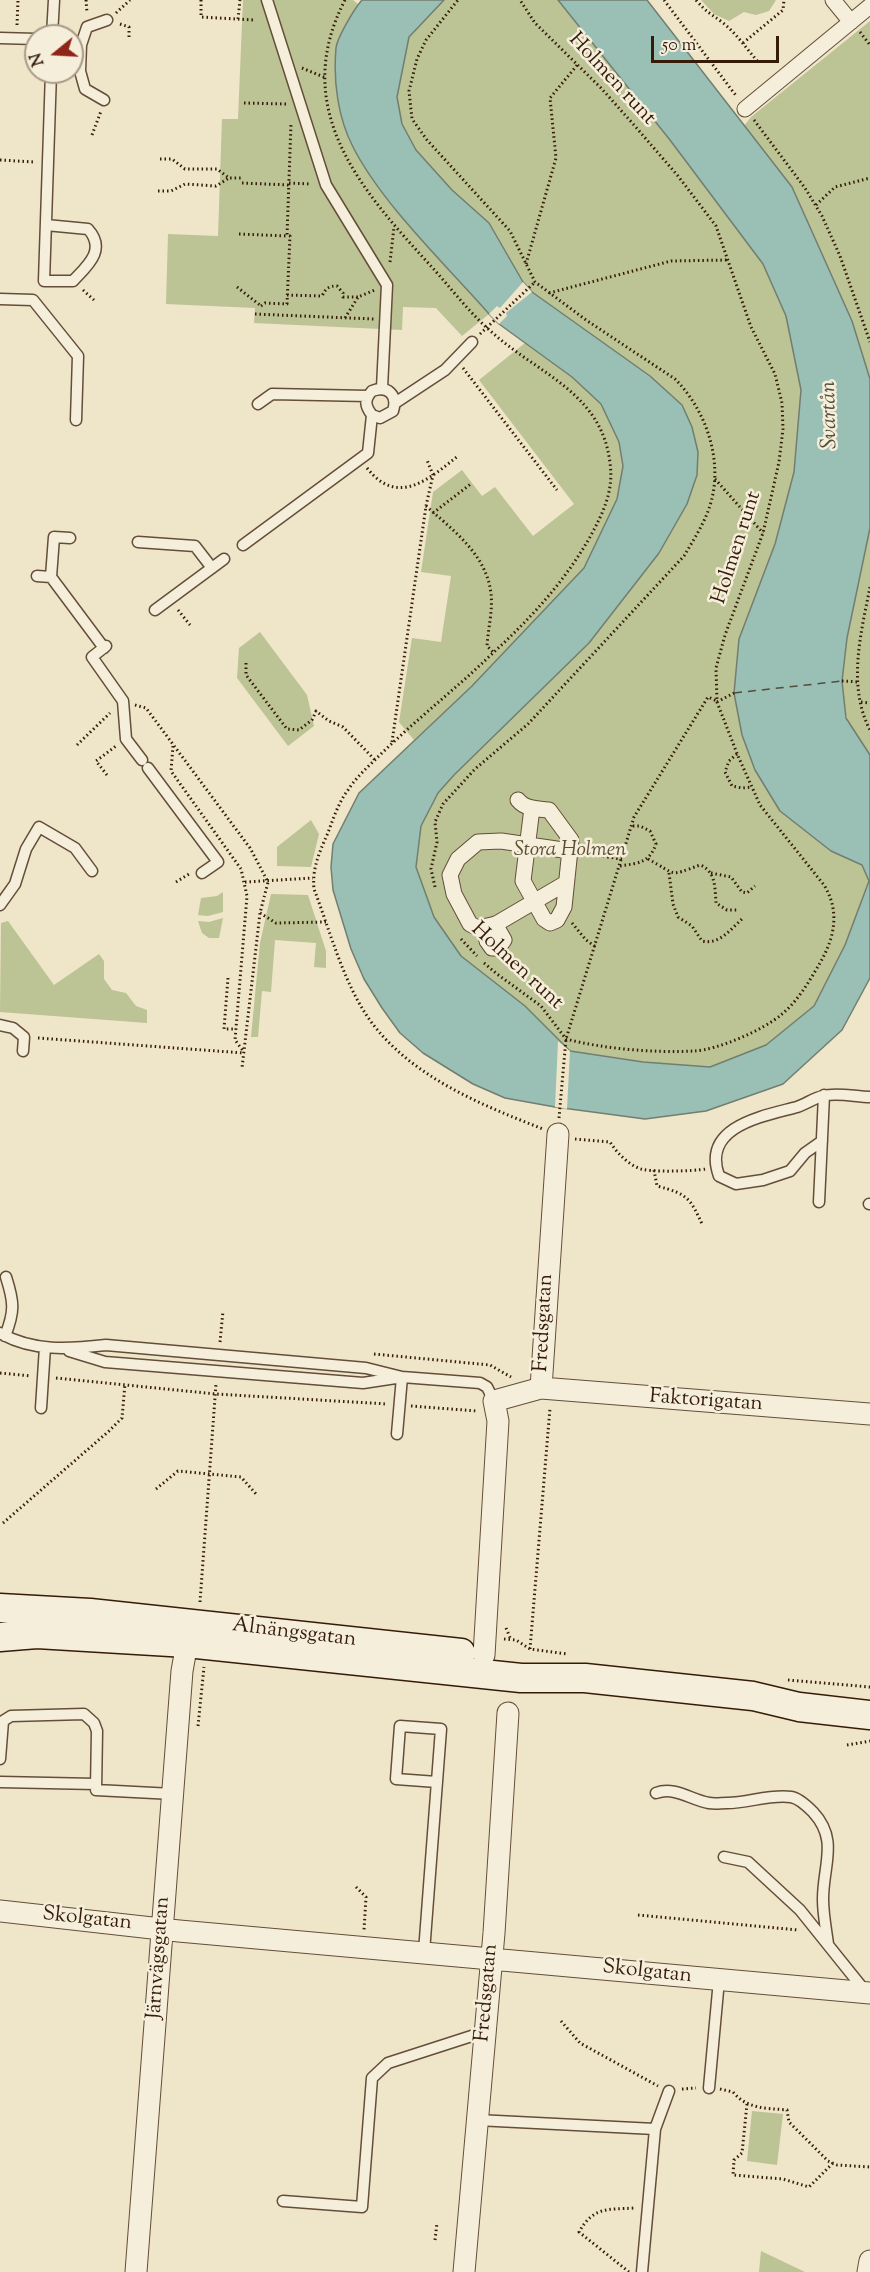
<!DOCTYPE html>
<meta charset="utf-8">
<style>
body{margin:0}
#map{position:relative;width:870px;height:2272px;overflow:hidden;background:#efe5c8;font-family:"Sorts Mill Goudy",serif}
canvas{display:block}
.north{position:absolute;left:24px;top:24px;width:60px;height:60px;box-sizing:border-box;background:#f5eedb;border:2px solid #a89a87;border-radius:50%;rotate:252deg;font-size:16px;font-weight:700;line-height:24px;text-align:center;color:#351c09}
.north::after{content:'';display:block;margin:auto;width:21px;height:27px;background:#8f2418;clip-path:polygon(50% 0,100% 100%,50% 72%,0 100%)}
.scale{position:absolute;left:651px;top:36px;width:128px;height:27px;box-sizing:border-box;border:3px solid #351c09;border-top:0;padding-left:8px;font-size:18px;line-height:21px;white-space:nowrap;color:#351c09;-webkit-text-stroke:4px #f5eedb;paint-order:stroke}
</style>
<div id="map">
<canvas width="870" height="2272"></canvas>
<div class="north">N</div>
<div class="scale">50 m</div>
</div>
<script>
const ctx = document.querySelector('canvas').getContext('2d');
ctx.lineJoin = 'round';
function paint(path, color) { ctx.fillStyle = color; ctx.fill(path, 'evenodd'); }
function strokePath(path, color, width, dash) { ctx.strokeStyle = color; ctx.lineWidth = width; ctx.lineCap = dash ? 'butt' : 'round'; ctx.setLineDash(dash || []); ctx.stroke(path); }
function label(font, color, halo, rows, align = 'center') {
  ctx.font = font + ' "Sorts Mill Goudy",serif'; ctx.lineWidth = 5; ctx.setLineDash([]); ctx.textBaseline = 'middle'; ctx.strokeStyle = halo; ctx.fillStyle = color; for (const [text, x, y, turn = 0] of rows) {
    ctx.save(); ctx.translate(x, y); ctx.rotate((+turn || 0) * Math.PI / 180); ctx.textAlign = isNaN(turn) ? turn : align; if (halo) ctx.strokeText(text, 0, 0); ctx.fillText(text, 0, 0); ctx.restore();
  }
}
const green = new Path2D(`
 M243,0h110l5,4 -22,42v37l39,97 22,31 92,103 -27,22 -26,-28 -33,-1 -1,23 -148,-7 1,-15 -89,-4 2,-70 50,2 4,-117h16z
 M444,0h114l112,140 93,124 23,52 15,74 -7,82 -60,221 8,42 13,35 76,81 31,14 7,16 -24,64 -31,61 -48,39 -56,22 -67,-5 -73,-11 -46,-45 -63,-50 -27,-39 -18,-49 5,-42 17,-33 16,-18 135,-132 70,-90 38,-78 1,-23 -6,-25 -10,-22 -32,-29 -118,-84 -9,-10 -34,-59 -37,-33 -36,-40 -14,-26 -5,-27 12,-60z
 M701,0h75l-7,11 -13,4 -12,-3 -15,9 -15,-7z
 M870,21v382v-24l-78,-192 -48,-61 7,-9z
 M525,343l47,34 29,27 18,38 4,24 -6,33 -33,69 -112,118 -58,54 -15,-18 13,-84 29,4 10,-66 -30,-4 12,-80 29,-22 20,26 13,-9 38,49 41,-32 -95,-124z
 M870,528v227c-7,-12 -21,-27 -24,-40 -13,-55 12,-132 24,-187z
 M260,632l47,63 7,31 -26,20 -51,-68 2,-30z
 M311,820l8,14 -8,33 -34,-1v-19z
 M223,892v20l-15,4 -10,-1 3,-17 16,-2z
 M271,894l37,1 18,56v17l-12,-1 2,-24 -41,-3 -4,52 -9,-1 -4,46h-7l9,-94z
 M223,918l-4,20h-10l-7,-5 -4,-12 11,1z
 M8,921l46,64 45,-31 5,7v18l8,11 14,3 10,13 11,4v13l-147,-11 1,-89z
 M752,2111l31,3 -6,51 -30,-4z
 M761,2251l44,21h-46z`);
const water = new Path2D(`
 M362,0h82l-35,37 -12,60 5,27 14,26 36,40 37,33 34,59 9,10 118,84 32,29 10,22 6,25 -1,23 -10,29 -28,49 -70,90 -135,132 -16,18 -17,33 -5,41 18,50 27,39 64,50 45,45 73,11 67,5 56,-22 48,-39 31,-61 24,-64 -7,-16 -31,-14 -51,-40 -25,-41 -13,-35 -8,-42 5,-54 36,-95 19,-72 7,-82 -15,-74 -23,-52 -93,-124 -112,-140h89l145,187 60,134 18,58v149l-23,110 -5,43 4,37 24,37v223l-28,52 -59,54 -77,27 -61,8 -90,-12 -50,-9 -32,-14 -50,-31 -23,-20 -18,-25 -18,-29 -13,-30 -18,-59 -2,-23 2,-23 26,-51 113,-107 112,-118 33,-69 6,-33 -4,-24 -18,-38 -29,-27 -73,-53 -10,-10c-43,-49 -107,-110 -136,-167 -15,-29 -20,-66 -17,-99 1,-10 18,-39 26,-48z`);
const pier = new Path2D(`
 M523,282l9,10 -26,21 1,3 -8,8 -10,-10 8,-8 3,2z
 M558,1041l12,10 -3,58 -12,-2z`);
const ferry = new Path2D(`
 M734,693l108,-12`);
const path = new Path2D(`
 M86,0l1,13
 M201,0v17l53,3
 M345,0c-56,108 15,189 85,265 21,23 41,50 65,70 46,40 107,59 115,128 4,28 -7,50 -20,74 -25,44 -59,81 -96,115 -36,35 -76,66 -112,101 -12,12 -25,23 -34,37 -10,13 -15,30 -21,45 -8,18 -15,34 -13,54 16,42 28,89 53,127 40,59 112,88 176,113
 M664,0l73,97
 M696,0c9,11 15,14 26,22 14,11 25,27 36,40
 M116,13l14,-13
 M238,19l2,-19
 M120,24l9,3v11
 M17,25l1,-25
 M860,32l10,13
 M743,43l40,-33 1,-10
 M302,68l24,10
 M244,103l42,1
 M754,120l51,68 17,28 18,40 30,86
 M92,135l9,-24
 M160,159h12l13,10h32l12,9h13
 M0,160l34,2
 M242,183l47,2
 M289,183l22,1
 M158,191h13l14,-7 31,2 13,-8
 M816,205l19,-18 35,-9
 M239,234l48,2 4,-113
 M390,262l4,-35
 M526,264l30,-106 -6,-60 28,-34
 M237,287l24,19
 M83,290l11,10
 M549,293l122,-32 57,-1
 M287,295l35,1c4,-8 7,-10 15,-10l6,7v4h15
 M261,306l4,-3 22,1 3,-68h-3
 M255,314l119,5
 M345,318l13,-21 17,-7
 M480,334l55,-52
 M463,368l94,122
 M367,468c31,40 63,10 91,-12
 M715,479l48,54
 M426,506c27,24 61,49 65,88 2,16 -3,35 -4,52l7,7
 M433,513l39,-30
 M870,587c-9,46 -23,99 0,143
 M178,610l12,15
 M246,663v12l41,54 12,1 13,-10 4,-9 13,10 14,6 32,33
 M842,681l17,1
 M717,702l17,-9
 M861,702l9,1
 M135,705l11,3 104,140 18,34 -8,31 -18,155
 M392,742l34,-236 7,-31 -6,-15
 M77,745l33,-32
 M173,746l-2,25 70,98 6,27 -12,144 9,12
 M737,754l-8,7 -4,11 7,14 10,2 10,-1
 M107,775l-11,-14 20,-15
 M585,854l37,5
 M648,859c30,16 19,18 52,6 16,6 15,24 16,38l11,7h11
 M620,866c19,-3 29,-3 36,-22l-6,-13 -10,-5h-8
 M669,873l4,31 5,13 14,9 10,15c17,4 28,-11 40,-22
 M711,873l20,4 11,15 5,1 8,-7
 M176,882l13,-8
 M245,882l68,-4
 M435,887l-4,-18 6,-27 -2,-20 8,-18 32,-35 53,-45 156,-168c10,-17 22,-35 27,-54 12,-42 -5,-92 -36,-123l-89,-59 -51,-38 -25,-51 -83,-91 -15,-21 -3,-28 8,-32 9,-19 32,-40
 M260,913l16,10 50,-1
 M572,923l14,17 10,7
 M461,939l16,17
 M484,963l13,11 44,32 25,33c38,10 89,14 128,12 23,-1 70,-21 88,-37 16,-13 28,-34 38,-51 15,-26 20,-52 4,-78l-64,-80 -22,-49 -21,-54 -1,-34 9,-33 38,-102 16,-71 4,-33 -1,-26 -7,-29 -24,-47 -35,-101 -38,-50 -44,-51 -33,-37 -66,-65 -15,-23
 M228,978l-4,51h12
 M38,1038l206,15
 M559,1118l7,-79 68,-222 74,-120 9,4
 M575,1139l35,3c7,11 16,20 28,26 10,5 56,3 68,1
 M654,1170l3,16c31,8 33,12 46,40
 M220,1342l3,-31
 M374,1354l116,11 21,12
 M0,1373l31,3
 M56,1378l160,16 171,10
 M411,1406l66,5
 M156,1489l22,-18 63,6 16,18
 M3,1523l106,-92 13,-13 3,-34
 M200,1602l16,-218
 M506,1628l5,12
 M504,1639l12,1 14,9 37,5
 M530,1649l20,-241
 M788,1680l82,7
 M198,1726l6,-59
 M847,1745l23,-4
 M356,1887l10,10 -2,33
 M638,1915l160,15
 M561,2021l19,22 78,43
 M682,2089l14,-1
 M720,2089l13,3c14,17 32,16 54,18l2,12 39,39 9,4 33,2
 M747,2104l-5,49 -8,7 -1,15 50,4 26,8 24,-24
 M435,2240l2,-17
 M629,2272l-50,-40c15,-26 28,-22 55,-24`);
const service = new Path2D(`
 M267,0l59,185 61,100 -5,103
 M52,36l2,-36
 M0,38l36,1
 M72,43l9,2 6,-18 20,-7
 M81,45l-1,26 5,18 19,11
 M46,225l42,4c19,21 -1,37 -15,52h-29l7,-209
 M0,299l33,1 45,56 -2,64
 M395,403l50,-33 27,-28
 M258,404l14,-10 96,2
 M138,542l57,4 17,22
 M243,545l125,-92 4,-38c-7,-9 -8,-15 0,-24 16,-6 26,4 21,20l-13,7 -8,-3
 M37,576l14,1 53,71
 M51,577l3,-40 16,1
 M155,610l69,-51
 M106,646l-14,11 31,44 3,38 16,21
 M148,768l70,94 -16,11
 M0,905l15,-21 11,-35 13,-22 36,21 17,23
 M0,1025l13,3 11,9 -1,14
 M822,1141l-17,12 -15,18 -27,9 -27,4 -17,-8c-18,-50 45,-60 78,-69 9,-3 17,-9 26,-11 14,-4 33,1 47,1
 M819,1202l5,-107
 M869,1204h1
 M0,1333c33,19 69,16 106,12l260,23 36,9 78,6 7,4 7,14
 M5,1336c10,-25 9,-34 1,-59
 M69,1351l36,11 258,21 33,-5
 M41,1408l4,-61
 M397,1434l5,-57
 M0,1759l3,-38 8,-5 73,-2 10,9 3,8 -1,59 77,4
 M0,1782l96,2
 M656,1793c19,-7 35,7 53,10 6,1 12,0 18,0 21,0 43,-9 64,-6 8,1 17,10 22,15 26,28 10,53 10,87 0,15 3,30 5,45
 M724,1857l24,5 52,48 65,81
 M424,1952l17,-223 -41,-3 -4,53 41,3
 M709,2088l10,-108
 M477,2120l178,9
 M283,2201l79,6 10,-129 16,-15 96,-31
 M642,2272l13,-143 14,-38`);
const pedestrian = new Path2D(`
 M833,0l18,22
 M745,109l125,-103
 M518,800c7,9 20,9 31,10l22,30 -7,67 -7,13 -7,3 -6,-4 -21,-38 9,-73
 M566,883l-70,41 -18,4 -8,-4 -16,-30 -4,-19 8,-16 20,-17 23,-1 69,10
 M486,927l1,14 5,7h6l6,-8 -9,-16`);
const minor = new Path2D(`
 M541,1388l17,-254
 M484,1655l14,-234 -4,-20 47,-13 329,26
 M0,1911l179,20 691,62
 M136,2272l46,-601 5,-28
 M464,2272l30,-339 14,-220
 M868,2272l2,-11`);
const secondary = new Path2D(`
 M0,1608l90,5 371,40
 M0,1637l37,-3 150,9 334,35h64l168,18 46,11 71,8`);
const streetNames = [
 ["Holmen runt",611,80,47],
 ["Holmen runt",738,548,-72],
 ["Holmen runt",516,967,43],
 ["Fredsgatan",545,1323,-87],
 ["Faktorigatan",706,1402,4],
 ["Alnängsgatan",294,1634,7],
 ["Skolgatan",87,1920,6],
 ["Järnvägsgatan",160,1958,-86],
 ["Skolgatan",647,1973,6],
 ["Fredsgatan",488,1993,-85]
];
const parkNames = [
 ["Stora Holmen",570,851]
];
const waterNames = [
 ["Svartån",831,415,-91]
];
paint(green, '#bcc394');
paint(water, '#9abfb4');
strokePath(water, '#727e70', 1.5);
paint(pier, '#efe5c8');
strokePath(ferry, '#534d3c', 1.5, [8, 6]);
strokePath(service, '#644e39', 13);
strokePath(pedestrian, '#644e39', 17);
strokePath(minor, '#644e39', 23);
strokePath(secondary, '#351c09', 31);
strokePath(path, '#351c09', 3, [1.5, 3]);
strokePath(service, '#f5eedb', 10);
strokePath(pedestrian, '#f5eedb', 15);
strokePath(minor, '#f5eedb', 21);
strokePath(secondary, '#f5eedb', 28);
label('21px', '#351c09', '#f5eedb', streetNames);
label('italic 21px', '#5e4e33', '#f5eedb', parkNames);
label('italic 22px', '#534d3c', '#f5eedb', waterNames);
</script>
